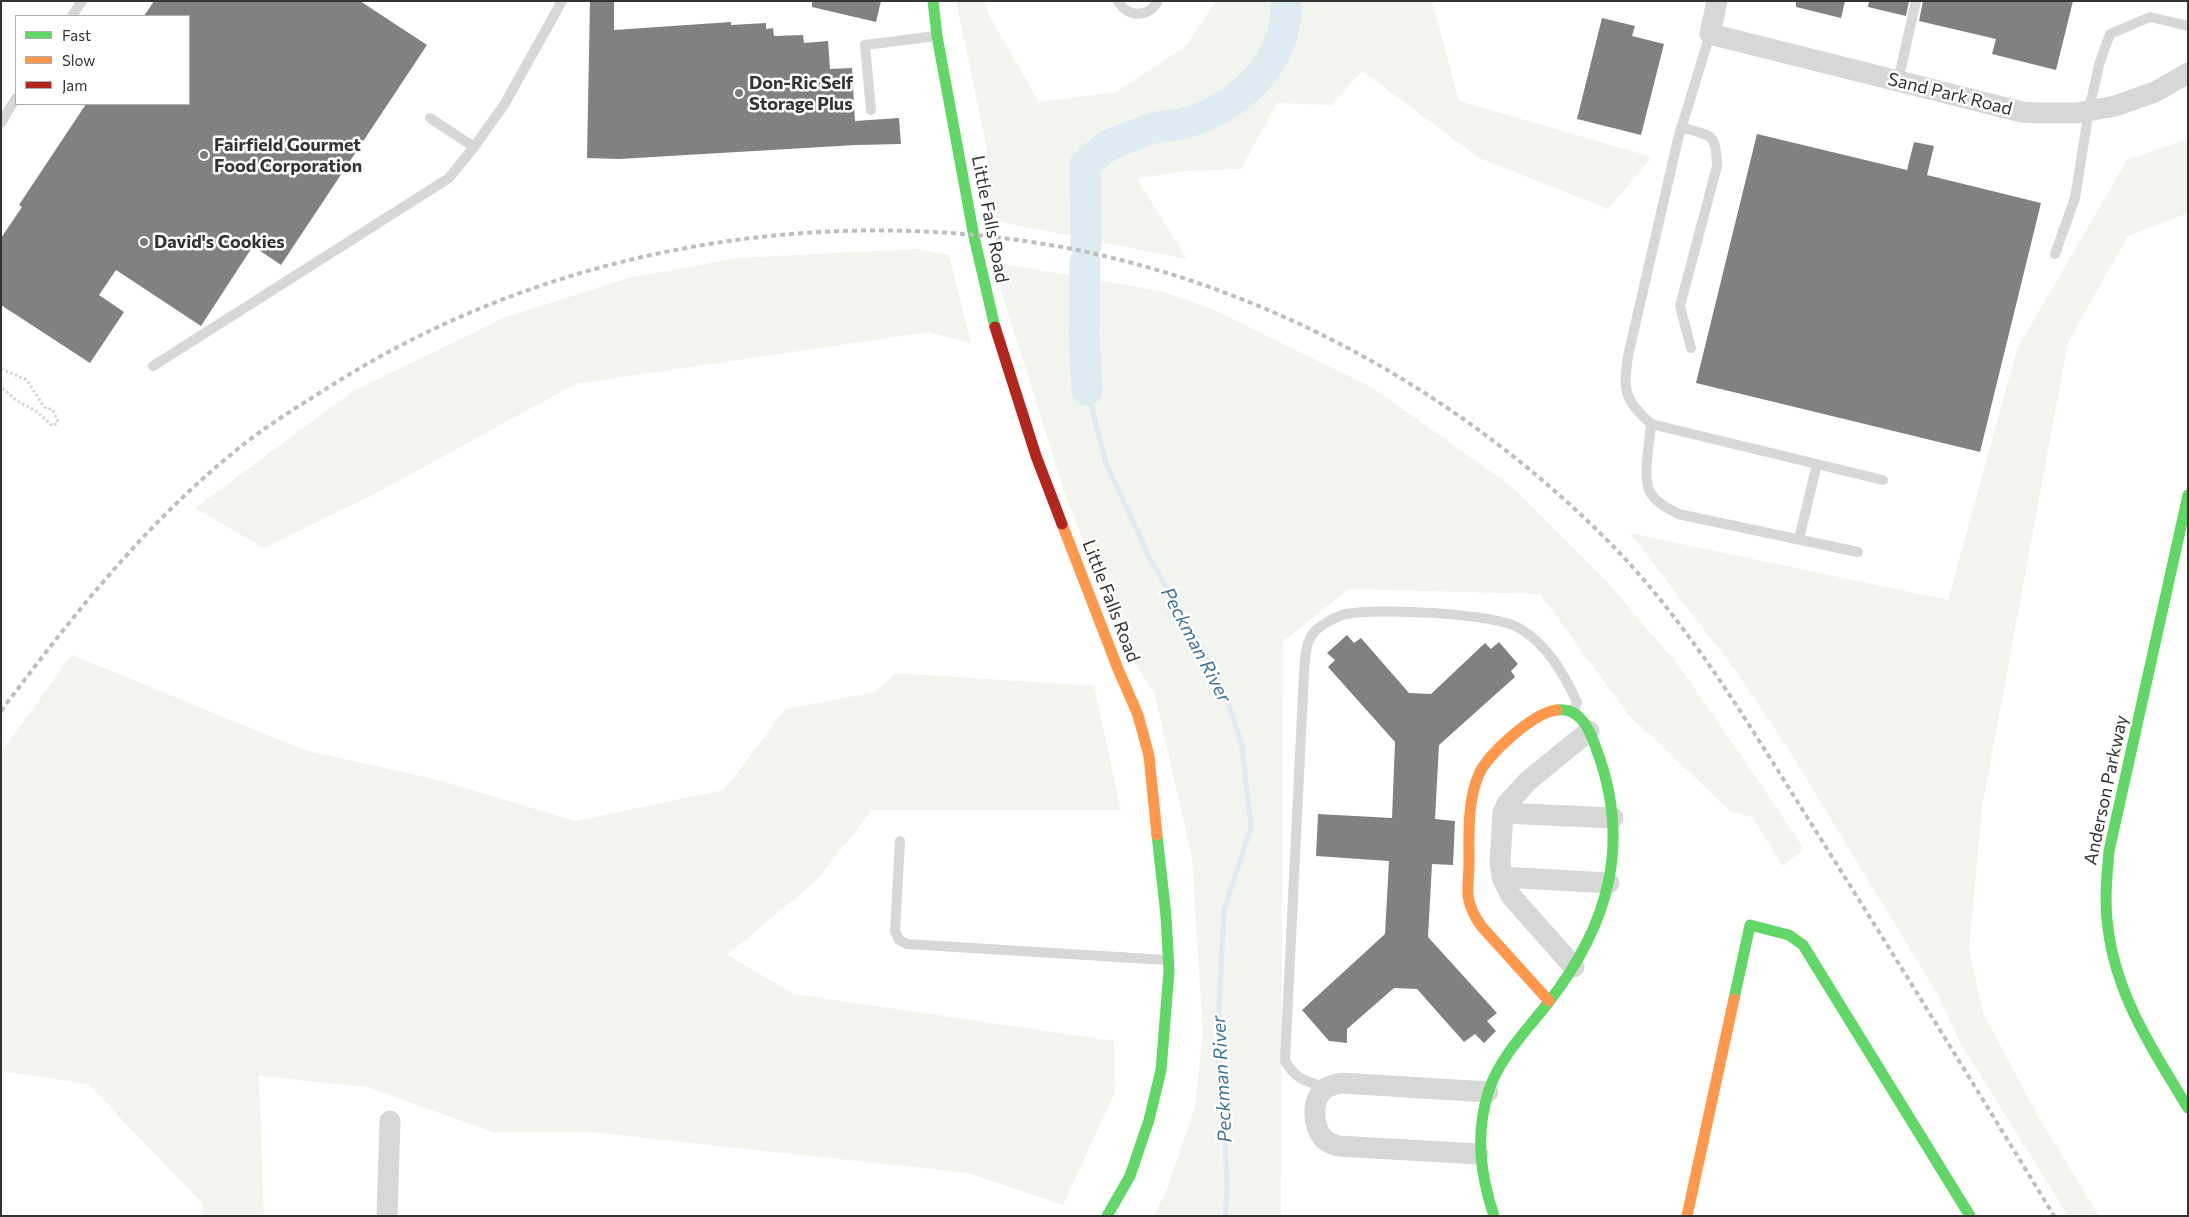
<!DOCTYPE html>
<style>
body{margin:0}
#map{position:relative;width:2189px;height:1217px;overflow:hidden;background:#fff;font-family:Commissioner,sans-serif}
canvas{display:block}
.frame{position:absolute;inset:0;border:2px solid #333;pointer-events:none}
.legend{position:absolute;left:15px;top:15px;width:175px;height:90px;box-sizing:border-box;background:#fff;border:1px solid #adadad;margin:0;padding:6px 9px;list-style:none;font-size:15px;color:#333}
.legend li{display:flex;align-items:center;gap:10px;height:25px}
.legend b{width:25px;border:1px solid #adadad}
</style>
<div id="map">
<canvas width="2189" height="1217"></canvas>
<div class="frame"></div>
<ul class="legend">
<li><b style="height:6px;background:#63d668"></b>Fast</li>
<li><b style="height:6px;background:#ff974d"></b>Slow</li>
<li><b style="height:6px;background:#b3261e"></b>Jam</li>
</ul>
</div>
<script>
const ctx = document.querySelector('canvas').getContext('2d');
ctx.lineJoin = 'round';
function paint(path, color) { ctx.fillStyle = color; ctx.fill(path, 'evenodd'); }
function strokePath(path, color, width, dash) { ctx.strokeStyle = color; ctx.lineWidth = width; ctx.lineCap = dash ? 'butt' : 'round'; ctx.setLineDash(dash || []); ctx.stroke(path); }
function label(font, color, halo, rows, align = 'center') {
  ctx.font = font + ' Commissioner,sans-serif'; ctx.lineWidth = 5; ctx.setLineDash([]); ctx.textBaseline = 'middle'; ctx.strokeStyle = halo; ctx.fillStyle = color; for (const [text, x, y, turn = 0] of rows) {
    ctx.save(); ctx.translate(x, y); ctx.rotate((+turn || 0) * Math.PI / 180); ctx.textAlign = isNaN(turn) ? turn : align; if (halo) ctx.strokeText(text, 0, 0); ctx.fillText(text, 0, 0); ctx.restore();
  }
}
const green = new Path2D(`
 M956,1h29l4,14 50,87 77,-10 70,-46 30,-45h216l27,100 193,56 -44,52 -129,-51 -117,-87 -30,34 -55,-2 -36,66 -59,2 -45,8 50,80 -197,-39 -4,-75z
 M2188,139v74l-60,23 -60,106 -86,466 -13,141 14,64 55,103 61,100h-31l-107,-172 -23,-49 -151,-248 -49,-73 -108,-141 318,67 69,-251 110,-189z
 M918,249l31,6 22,88 -42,-11 -354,52 -193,106 -118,58 -69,-40 157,-116 151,-74 126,-40 109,-20z
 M992,262l169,29 51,18 161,79 138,98 98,98 72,85 77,111 46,69 -21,17 -31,-49 -22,-6 -102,-97 -88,-120 -191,-5 -66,52 -2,575h-128l12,-22 30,-87 8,-72 -11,-177 -37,-163 -28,-44 -60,-151z
 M72,655l232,95 134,30 137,41 149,-31 62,-81 89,-17 21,-19 198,13 27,124h-249l-55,70 -90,75 67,39 320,47 1,51 -52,113 -95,-32 -378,-41h-97l-126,-45 -108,-11 5,140h-61l-1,-13 -114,-119 -87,-13v-319z`);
const stream = new Path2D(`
 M1087,390l19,73 46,100 42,70 30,57 18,56 9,81 -27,83 -7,139 7,62 3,78 -2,27`);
const river = new Path2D(`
 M1086,245l-1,-80c8,-6 17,-17 27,-21 14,-6 31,-13 46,-17 11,-2 23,-2 34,-6 53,-19 96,-61 94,-120
 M1085,262l-1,76 3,52`);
const building = new Path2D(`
 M154,1h206l67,44 -146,220 -28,-19 -52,80 -85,-56 -17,25 25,17 -34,51 -89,-58v-67l21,-31 -3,-2 67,-101h103v-88h-45z
 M590,1h24v29l117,-8v3l35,-2v6l7,-1 1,8 29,-1 1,8 24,-2 2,28 22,-1 3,53 44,-3 2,26 -45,1 -237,14 -32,-1z
 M812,1h69l-5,21 -64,-15z
 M1796,1h49l-4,17 -45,-11z
 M1869,1h40l-3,15 -38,-9z
 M1923,1h150l-17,69 -64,-16 4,-15 -77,-18z
 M1602,18l33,8 -3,10 32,8 -23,91 -64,-16z
 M1757,134l150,36 7,-28 20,4 -7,29 114,28 -61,249 -284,-69z
 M1347,635l7,8 7,-5 48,55 22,1 54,-51 6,6 8,-7 19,22 -7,7 4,6 -76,68 -4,74 20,2 -2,44 -21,-1 -4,73 69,76 -10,8 9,10 -12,12 -9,-9 -11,8 -47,-53 -23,-1 -47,41v14l-18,-2 -27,-31 83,-76 4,-73 -73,-5 2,-42 74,4 3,-76 -67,-75 7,-7 -8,-7z`);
const path = new Path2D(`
 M1,369l26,11 17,27 9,3 5,12 -5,4 -17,-15 -19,-10 -16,-14`);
const lane = new Path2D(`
 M1118,1c10,17 30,17 40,0
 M72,16l10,-15
 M1710,34l-32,105 -50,217c-5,36 -4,43 23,68l232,56
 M1898,81l18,-80
 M871,110l-6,-65 71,-9
 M430,118l44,29
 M1,123l15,-25
 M1681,127c31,10 35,4 36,39l-37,140 11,42
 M2055,254l20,-56 14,-88 10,-45 11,-31 40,-17 38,9
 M153,366l296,-188 25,-31 30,-42 58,-104
 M1651,424c-1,17 -9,54 -1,68 6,11 18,16 28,22l180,38
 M1799,539l18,-75
 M900,841l-5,90 4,9 8,4 260,16
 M1326,1087c-19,-5 -31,-8 -41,-26l19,-388c1,-15 1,-32 12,-43 8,-7 21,-14 30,-16 32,-6 147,-1 173,14 28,16 45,46 58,74l-3,8`);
const street = new Path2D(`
 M1717,1l-7,33 312,78 18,1h37l38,-7 40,-14 33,-19
 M1503,813l110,5
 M1502,877l107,6
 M1574,967l-63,-71 -9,-19 -2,-14 3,-50 4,-9 21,-23 61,-50
 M1478,1154l-140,-8c-5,-2 -10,-3 -14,-7 -12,-12 -13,-42 2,-51 5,-3 11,-4 16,-5l146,9
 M387,1216l3,-95`);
const fast = new Path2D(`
 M933,1l4,35 37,201 21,90
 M2188,495l-79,356c-2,25 -5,51 -1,77 8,67 45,123 80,180
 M1734,999l16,-74 39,10 14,10 167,271
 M1107,1216l23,-40 19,-56 12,-50 8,-99 -3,-55 -9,-81
 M1494,1216c-14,-42 -19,-83 -5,-126 11,-33 38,-60 59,-87 61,-78 84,-160 48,-255 -6,-18 -16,-41 -39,-38`);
const slow = new Path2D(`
 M1062,524l56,145 20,46 11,41 8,79
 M1549,1001l-67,-74c-7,-9 -12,-19 -14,-31 -1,-10 1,-21 1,-31 0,-29 -2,-64 10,-91 9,-20 55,-62 78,-64
 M1687,1216l47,-217`);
const jam = new Path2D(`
 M995,327l41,129 26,68`);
const rail = new Path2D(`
 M1,711c70,-93 142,-185 233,-259 34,-28 73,-51 111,-75 212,-130 478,-175 722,-129 202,39 391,144 536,288 86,85 147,191 211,292 81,129 161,258 240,388`);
const markers = [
 [739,93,5,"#7a7a7a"],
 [204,155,5,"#7a7a7a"],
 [144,242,5,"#7a7a7a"]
];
const poiNames = [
 ["Don-Ric Self",749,83],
 ["Storage Plus",749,104],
 ["Fairfield Gourmet",214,145],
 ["Food Corporation",214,166],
 ["David's Cookies",154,242]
];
const streetNames = [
 ["Sand Park Road",1950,94,14],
 ["Little Falls Road",990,219,79],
 ["Little Falls Road",1111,601,69],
 ["Anderson Parkway",2106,790,-78]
];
const waterNames = [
 ["Peckman River",1196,645,62],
 ["Peckman River",1222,1079,-93]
];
paint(green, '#f1f5ed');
strokePath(stream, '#ddebf3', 5);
strokePath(river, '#ddebf3', 31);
paint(building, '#818181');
strokePath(path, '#d6d6d6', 3, [2.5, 2.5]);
strokePath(lane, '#d7d7d7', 10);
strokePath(street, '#d7d7d7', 21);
strokePath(fast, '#63d668', 11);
strokePath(slow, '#ff974d', 11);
strokePath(jam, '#b3261e', 11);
strokePath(rail, '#bebebe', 4, [5, 4]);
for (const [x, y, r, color] of markers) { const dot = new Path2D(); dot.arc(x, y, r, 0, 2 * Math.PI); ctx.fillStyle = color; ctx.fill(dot); strokePath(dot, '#fff', 2); }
label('bold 18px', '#333', '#fff', poiNames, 'left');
label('18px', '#333', '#fff', streetNames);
label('italic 19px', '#3f7597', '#fff', waterNames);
</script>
